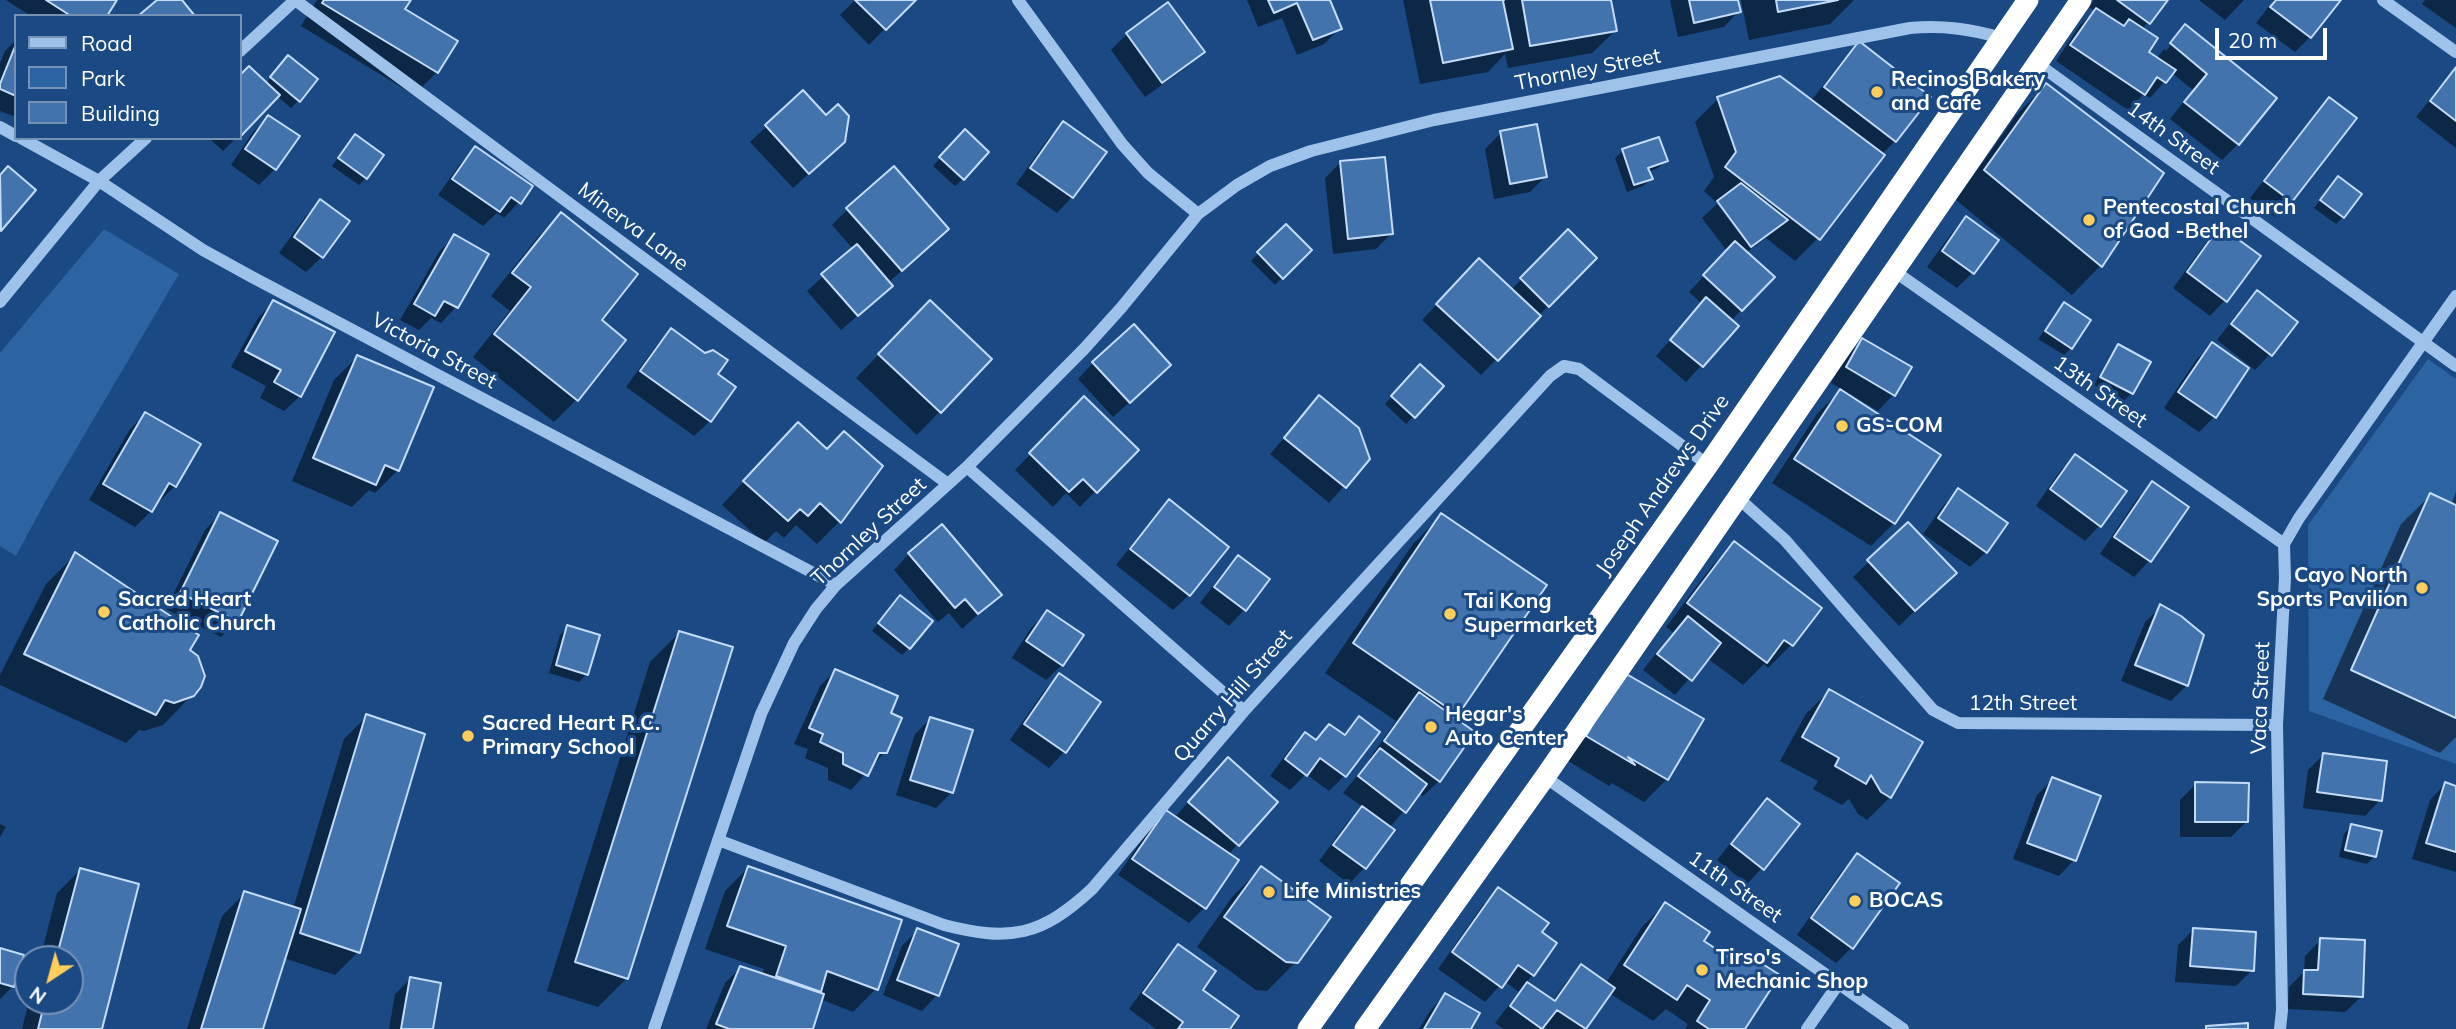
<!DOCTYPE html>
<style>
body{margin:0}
#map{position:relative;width:2456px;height:1029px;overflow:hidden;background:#1a4984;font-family:Mulish,sans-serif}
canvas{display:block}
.legend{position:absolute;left:14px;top:14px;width:228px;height:126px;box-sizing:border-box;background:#1a4984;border:2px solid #7692b5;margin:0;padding:9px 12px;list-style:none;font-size:21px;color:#fff}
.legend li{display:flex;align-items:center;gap:14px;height:35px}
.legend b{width:35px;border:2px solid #7692b5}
.north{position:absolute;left:14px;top:945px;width:70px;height:70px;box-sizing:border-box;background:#1a4984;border:2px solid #7692b5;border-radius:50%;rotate:216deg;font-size:19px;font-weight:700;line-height:28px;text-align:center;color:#fff}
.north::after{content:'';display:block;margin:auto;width:24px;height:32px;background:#fecd5a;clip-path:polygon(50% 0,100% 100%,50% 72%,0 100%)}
.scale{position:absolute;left:2215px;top:28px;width:112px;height:32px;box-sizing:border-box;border:4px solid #fff;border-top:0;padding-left:9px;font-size:21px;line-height:24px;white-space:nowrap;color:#fff;-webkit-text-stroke:5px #1a4984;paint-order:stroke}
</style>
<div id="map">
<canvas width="2456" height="1029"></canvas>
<ul class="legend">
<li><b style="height:9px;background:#9fc2eb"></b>Road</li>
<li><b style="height:19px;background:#2c63a2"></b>Park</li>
<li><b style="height:19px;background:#4273ad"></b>Building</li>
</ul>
<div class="north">N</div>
<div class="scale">20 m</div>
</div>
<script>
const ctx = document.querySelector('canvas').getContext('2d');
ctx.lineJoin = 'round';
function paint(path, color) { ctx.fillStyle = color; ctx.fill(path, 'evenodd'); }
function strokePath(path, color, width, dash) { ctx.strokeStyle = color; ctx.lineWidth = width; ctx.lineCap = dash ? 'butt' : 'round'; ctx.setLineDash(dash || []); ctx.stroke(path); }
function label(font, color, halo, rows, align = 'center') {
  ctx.font = font + ' Mulish,sans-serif'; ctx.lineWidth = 6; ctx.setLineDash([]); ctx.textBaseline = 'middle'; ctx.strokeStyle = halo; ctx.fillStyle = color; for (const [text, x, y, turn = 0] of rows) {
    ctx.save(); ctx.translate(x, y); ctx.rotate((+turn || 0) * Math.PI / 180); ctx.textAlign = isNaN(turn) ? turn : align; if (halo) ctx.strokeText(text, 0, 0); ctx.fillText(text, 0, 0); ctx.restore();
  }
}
const green = new Path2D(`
 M104,229l75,45 -133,226 -30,56 -16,-10v-193z
 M2428,359l28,20v385l-147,-53 -1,-186z`);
const shadow = new Path2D(`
 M6,0h108l-9,16h-74z
 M317,0h92l-6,10 52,32 -18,30 -23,23 -113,-69z
 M855,0h58l-44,45 -29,-30z
 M1247,0h81l12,28 -16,16 -27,11 -15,-37 -24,9z
 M1403,0h206l6,31 -23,22 -84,15 -3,-14 -17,18 -68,12z
 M1670,0h67l2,11 -15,16 -46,10z
 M1741,0h113l-24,24 -81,16z
 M2094,0h72l-24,29 5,23 9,7 8,-10 2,2 8,-10h-4l15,-14 89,71 -36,46 -16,16 -52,-41 23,-29 -21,-17 -22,25 -6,-4 -16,16 -72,-49 24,-36 15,-14 -6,-4z
 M2199,0h45l-19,20z
 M2274,0h65l-29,37 -15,15 -39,-29z
 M2425,0h31v28l-34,-24z
 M1167,5l36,47 -16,15 -42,30 -34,-47 16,-16z
 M16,40v77l-16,-6v-48l5,-12z
 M1859,44l36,97 -14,14 -63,83 -23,23 -29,-23 -12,9 -33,-44h-4l-13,-12 10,-14 -19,-55 23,-23 93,2 33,-42z
 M281,65l18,35 -8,8 -14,-12 -37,39v-58l9,-9 17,16z
 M2456,68v80l-40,-31z
 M2046,85l116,89 -62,92 -28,29 -116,-95 61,-86z
 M803,92l24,65 -34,31 -43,-46z
 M2330,99l-39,102 -16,16 -25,-19 64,-83z
 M269,117l28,19 -22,33 -16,16 -28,-20 22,-33z
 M1063,123l9,74 -15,16 -41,-29 32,-45z
 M1501,133l44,44 -15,15 -36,7 -9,-50z
 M209,138h27l-13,13z
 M957,139l6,40 -8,7 -22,-20z
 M348,144l18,34 -7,7 -27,-19z
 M476,148l43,54 -15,16 -7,-5 -14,13 -45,-31 22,-31z
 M1623,151l43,10 -8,7 -10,4 3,7 -8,7 -16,6 -12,-34z
 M1341,162l50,72 -15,15 -43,5 -8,-76z
 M8,168l25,22 -33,38v-52z
 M2338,178l5,39 -7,7 -22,-16z
 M320,202l2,55 -16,15 -27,-19 26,-36z
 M1717,204l34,45 -5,4 -5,57 -10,11 6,5 -51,56 -30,-26 46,-52 -13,-12 38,-41 -25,-33z
 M848,209l83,35 -43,39 -13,18 -34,29 -34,-39 46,-42 -21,-24z
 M561,214l38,106 -22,79 -23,23 -81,-65 37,-46 -19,-15 47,-59z
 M1966,218l6,55 -15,15 -30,-21 24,-33z
 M1286,226l24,24 -35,35 -24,-24z
 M2220,228l5,72 -15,16 -37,-28 32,-44z
 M1568,231l27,27 -114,117 -59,-55 42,-44 47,14z
 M454,236l32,19 -30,52 -15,16 -10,-5 -12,12 -19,-10 39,-68z
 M2257,292l13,62 -15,16 -38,-30 25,-32z
 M273,302l27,94 -16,15 -24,-13 6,-12 -35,-19 27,-49z
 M2064,304l7,44 -7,7 -26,-16z
 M907,325l83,34 -73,76 -61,-57z
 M671,330l45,45 -6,46 -16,15 -68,-49 30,-41z
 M1863,340l46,28 -16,27 -15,16 -28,-17 -2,3 90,58 -44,68 -23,23 -99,-63 45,-69 25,-25 -11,-6 16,-28z
 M2212,345l2,72 -15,15 -35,-24 32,-48z
 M2119,346l13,47 -8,8 -30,-16 17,-31z
 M357,357l41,113 -23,23 -6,-3 -17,17 -60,-26 42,-101z
 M1093,363l60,18 -40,36 -35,-38z
 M1413,374l1,42 -8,8 -21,-20z
 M1319,398l49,61 -39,44 -59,-49z
 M1084,399l52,51 -56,57 -14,-14 -13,14 -38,-37z
 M145,414l30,72 -15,15 -3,-1 -6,11 -16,16 -46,-27 41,-71z
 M776,447l105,19 -42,56 -22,22 -21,-19 -12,13 -8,-7 -12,12 -42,-38z
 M2076,456l24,69 -15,16 -49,-35 24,-35z
 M2153,484l34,23 -38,54 -15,16 -34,-23 37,-55z
 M1958,490l28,62 -16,15 -47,-33 20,-28z
 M2456,492v245l-16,16 -117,-54 78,-175 29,-28 21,9z
 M1169,502l20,93 -16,15 -57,-45 38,-48z
 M220,514l56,28 -40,79 -15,16 -55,-28 39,-79z
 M1442,515l102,70 -92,133 -13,63 -16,15 -4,-3 -30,35 3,2 -28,38 -15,16 -30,-23 28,-38 16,-16 -20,-14 28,-34 -1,-1 26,-37 -71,-48 88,-129z
 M1908,524l31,64 -40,38 -46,-49z
 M1734,544l85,64 -28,37 -23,23 -4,-4 -21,21 -36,-27 -32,37 -32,-25 30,-38 -7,-5 46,-61z
 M909,554l90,41 -37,34 -13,-16 -11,9 -44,-52z
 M75,555l113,96 4,44 -29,30 -19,6 -5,-1 -13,13 -126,-58v-10l46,-91z
 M1238,557l30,22 -24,31 -15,16 -29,-23 23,-30z
 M893,605l16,43 -7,7 -30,-24z
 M2161,607l26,78 -16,16 -50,-20 24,-59z
 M1047,612l15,53 -16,15 -34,-22 19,-30z
 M568,627l19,47 -8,8 -30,-9 11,-38z
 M679,633l-52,345 -29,29 -51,-16 103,-329z
 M835,671l53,43 -3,38 -34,38 -23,-10v-12l-23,-10 3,-9 -14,-5 26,-58z
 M1060,676l39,27 -35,49 -15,16 -39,-28 34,-49z
 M1829,691l61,106 -23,23 -9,-6 -9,-15 -7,6 -29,-16 5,-8 -38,-20 26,-47z
 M1601,697l101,23 -35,59 -23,23 -32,-19 -3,3 -44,-27z
 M367,716l-9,236 -23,23 -51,-17 -23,71h-74l35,-113 23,-23 48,16 51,-170z
 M930,719l22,73 -16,16 -40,-13 19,-61z
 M1359,719l18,14 -33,43 -15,15 -23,-17 -16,16 -20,-14 20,-27 16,-15 8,6 15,-14 13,10z
 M2323,755l57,45 -15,16 -62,-8 5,-38z
 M1212,775l63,27 -47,53 -23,52 -16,16 -71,-48 32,-47 16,-16 8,6z
 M2053,779l21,81 -15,16 -46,-17 24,-64z
 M2196,784l51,37 -16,16h-51v-37z
 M2445,784l11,3v85l-44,-13 18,-59z
 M1767,801l-5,67 -15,16 -30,-24 35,-44z
 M0,824l6,3 -6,10z
 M2351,826l24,30 -8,8 -28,-7 5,-23z
 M1858,856l-6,91 -16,16 -39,-28 45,-64z
 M748,868l128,121 -23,23 -33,-13 -9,30h-105l19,-46 15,-15 22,7 2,-6 -59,-20 20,-58z
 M1261,868l35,94 -29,29 -11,-1 -59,-43 35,-50z
 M80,870l20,159h-78l7,-28h41v-42h-30l17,-66z
 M1499,889l41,43 -7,43 -8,8 27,19 14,-20 16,-16 24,17 36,-56 23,-23 37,38 31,21 10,-10v76h-58l3,-5 -22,-15 -13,12 -44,-28 -26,36h-36l-4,-3 -2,3h-37l-9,-6 24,-31 -15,-11 -19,21 -47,-33 45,-64z
 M918,930l19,65 -15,16 -39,-16 19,-49z
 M2193,930l59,40 -16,16 -61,-4 3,-37z
 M2321,940l40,57 -16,15 -57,-3 1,-22 15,-15 1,-16z
 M1178,946l22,44 28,39h-72l-27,-20 34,-47z
 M0,950l13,36 -13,13z
 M411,978l20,51h-42l6,-35z
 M1445,995l24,34h-50l11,-18z`);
const building = new Path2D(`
 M46,0h71l-10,16h-36z
 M157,0h25l13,16h-57z
 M324,0h87l-6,9 53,32 -20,32 -116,-70z
 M855,0h61l-30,30z
 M1268,0h62l12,29 -29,11 -16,-37 -23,10z
 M1430,0h74l-1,1 10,48 -70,14z
 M1522,0h89l6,31 -87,15z
 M1689,0h49l3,12 -47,11z
 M1776,0h62l-60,12z
 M2117,0h51l-18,24z
 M2276,0h65l-30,38 -41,-31z
 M1168,2l37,50 -43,31 -36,-50z
 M2096,8l28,18 5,-7 29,19 -9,14 27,18 -10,13 -9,-6 -12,18 -75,-50z
 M2185,24l92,74 -38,47 -55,-43 23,-28 -37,-31z
 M1859,41l72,56 -35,45 -72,-55z
 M16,44v52l-16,-7v-5z
 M288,55l30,24 -18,23 -30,-25z
 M249,66l31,29 -40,42v-62z
 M2456,67v54l-26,-20z
 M1780,76l105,79 -65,85 -95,-73 11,-15 -19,-55z
 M2046,83l118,90 -62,94 -118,-97z
 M803,90l23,25 12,-11 11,12 -4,26 -36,32 -44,-49z
 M2329,97l28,21 -65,84 -28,-21z
 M268,115l32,21 -24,34 -31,-21z
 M1063,121l44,31 -34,46 -43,-30z
 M1537,124l10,53 -37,7 -10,-53z
 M965,129l24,23 -25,28 -25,-23z
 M355,134l29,21 -17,24 -29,-21z
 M1659,137l9,24 -20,7 5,11 -19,6 -12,-36z
 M475,146l58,40 -12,18 -10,-7 -11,15 -48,-33z
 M1385,157l8,77 -45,5 -8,-78z
 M8,166l28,24 -35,41 -1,-56z
 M894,166l55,63 -47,42 -56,-63z
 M2338,176l24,18 -18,24 -24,-18z
 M1741,183l47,37 -37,27 -34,-46z
 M320,199l30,22 -27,37 -29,-21z
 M561,212l77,62 -36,46 24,20 -48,61 -84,-67 37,-47 -19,-14z
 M1966,216l33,24 -25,34 -32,-23z
 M1286,224l26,26 -29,29 -26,-27z
 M2220,226l41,30 -34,46 -40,-30z
 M1568,229l29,29 -48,49 -29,-29z
 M454,234l35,20 -31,54 -14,-7 -9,15 -21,-12z
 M1735,241l40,36 -33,34 -39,-36z
 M857,244l36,42 -35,30 -37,-42z
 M1479,258l62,58 -43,45 -62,-57z
 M2257,290l41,32 -26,34 -41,-32z
 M1706,297l33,29 -36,41 -33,-27z
 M273,300l62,32 -34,65 -27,-15 7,-12 -36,-19z
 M930,300l62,59 -51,54 -63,-59z
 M2064,302l27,18 -19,29 -27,-18z
 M1134,324l37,41 -41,38 -38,-41z
 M671,328l34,25 8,-3 15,10 -10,14 18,13 -25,35 -71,-51z
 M1862,338l50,29 -17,29 -49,-29z
 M2212,342l37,26 -33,50 -38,-26z
 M2118,344l33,18 -18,32 -33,-17z
 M357,355l77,32 -35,84 -14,-6 -9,20 -63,-27z
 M1420,364l24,22 -29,32 -24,-22z
 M1840,389l101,66 -46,69 -101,-65z
 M1319,395l40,33 11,31 -24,29 -62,-50z
 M1084,396l55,54 -42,43 -14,-14 -14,13 -40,-39z
 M145,412l56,32 -25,43 -7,-4 -17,29 -49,-28z
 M798,422l29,27 17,-18 39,35 -42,57 -21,-20 -12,13 -8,-7 -12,12 -45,-40z
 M2075,454l52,37 -26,36 -51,-38z
 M2152,481l37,26 -38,55 -37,-25z
 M1958,488l50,35 -21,30 -49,-35z
 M2430,493l26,12v213l-105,-48z
 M1169,499l60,48 -39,49 -60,-47z
 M220,512l58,29 -40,81 -58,-29z
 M1441,513l106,72 -89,130 -105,-72z
 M1908,522l49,51 -42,38 -48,-51z
 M942,524l60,71 -24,19 -13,-15 -10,9 -47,-55z
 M1734,541l88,67 -29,38 -9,-6 -17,23 -80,-60z
 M75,552l124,83 -9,15 8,6 7,20 -4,11 -7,9 -20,7 -9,-3 -9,15 -132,-61z
 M1238,555l32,24 -24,32 -32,-24z
 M900,595l33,26 -23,28 -32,-26z
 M2160,604l21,12 23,19 -16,51 -53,-21z
 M1047,610l37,25 -21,31 -37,-25z
 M1688,616l33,27 -29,38 -35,-27z
 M567,625l33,10 -12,40 -32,-10z
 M679,631l54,16 -105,332 -53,-17z
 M835,669l63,27 -7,17 11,5 -15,35h-8l-11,23 -25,-12v-11l-23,-11 3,-8 -14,-6z
 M1623,672l81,47 -36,61 -40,-23 7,8 -49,-29z
 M1059,673l42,29 -35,51 -42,-29z
 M1829,689l94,53 -32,56 -10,-6 -10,-17 -5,9 -31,-18 4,-8 -37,-21z
 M1419,692l56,40 -35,50 -56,-41z
 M366,714l59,20 -65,219 -60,-20z
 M1359,716l21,16 -34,45 -26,-19 -13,18 -22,-17 20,-27 11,8 13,-16 16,11z
 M930,717l43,13 -20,63 -43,-13z
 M1380,748l47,36 -21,29 -48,-37z
 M2323,753l64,8 -5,40 -65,-9z
 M1228,757l50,45 -39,44 -51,-44z
 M2052,777l49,19 -25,65 -49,-18z
 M2195,782l54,1 -1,39h-53z
 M2445,782l11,4v66l-30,-9z
 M1767,798l33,26 -36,46 -33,-26z
 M1362,806l33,24 -29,39 -33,-24z
 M1166,810l73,50 -33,49 -74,-50z
 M2351,824l31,7 -6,26 -31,-7z
 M1857,853l43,30 -47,66 -42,-31z
 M748,866l154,54 -24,70 -51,-19 -6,21 -45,-16 10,-30 -59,-20z
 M1261,866l70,51 -33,46 -12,-1 -62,-45z
 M80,868l59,16 -37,145h-64l7,-28h25v-42h-14z
 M1498,887l51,36 -7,9 15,11 -23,33 -16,-11 -16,23 -50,-36z
 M244,891l57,18 -38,120h-62z
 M1665,902l45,30 -6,9 32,21 6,-11 38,24 -35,54h-36l-12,-8 13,-21 -23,-15 -10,15 -53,-35z
 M917,928l42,16 -20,52 -42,-16z
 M2193,928l63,4 -2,39 -64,-5z
 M2320,938l45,2 -2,57 -60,-3 1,-24h14z
 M1178,944l38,27 -13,19 36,26 -9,13h-52l5,-7 -40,-29z
 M0,948l24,7 -10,32 -14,-4z
 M1581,964l34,24 -29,41 -29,-19 -15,19 -32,-23 17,-24 28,19z
 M740,966l84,28 -11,35h-84l-13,-5z
 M410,977l31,6 -8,46h-32z
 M1445,993l35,20 -9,16h-47z
 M2248,1023v6h-42v-3z`);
const minor = new Path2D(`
 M295,0l653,484
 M1018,0l104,144 26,29 50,41
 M2383,0l73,52
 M240,51l55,-51
 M2038,64l418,302
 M0,127l16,9
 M21,138l78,43 104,69 49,27 584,308
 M1894,271l390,273
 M0,302l99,-121 47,-43
 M967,467l277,244
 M1738,498l47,42 148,170 25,13 319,2
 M1545,777l358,252
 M718,840l226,85c67,17 97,11 148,-36l152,-178 306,-335 14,-10 15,3 129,96
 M654,1029l107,-315 33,-71 22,-34 20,-24 131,-118 117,-118 37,-41 77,-94 39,-29 33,-19 41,-15 123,-31 476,-92c33,-3 60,1 92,10
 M1807,1029l32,-46
 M2280,1029l2,-19 -5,-285 8,-147 -1,-34 15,-26 157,-222`);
const highway = new Path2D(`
 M1308,1029l400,-564 320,-465
 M1365,1029l180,-252 536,-777`);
const markers = [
 [1877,92,7,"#fecd5a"],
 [2089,220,7,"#fecd5a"],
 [1842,426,7,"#fecd5a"],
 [2422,588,7,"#fecd5a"],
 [104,612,7,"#fecd5a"],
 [1450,614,7,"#fecd5a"],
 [1431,727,7,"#fecd5a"],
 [468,736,7,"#fecd5a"],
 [1269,892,7,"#fecd5a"],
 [1855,901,7,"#fecd5a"],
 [1702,970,7,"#fecd5a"]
];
const streetNames = [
 ["Thornley Street",1588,70,-11],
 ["14th Street",2173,138,36],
 ["Minerva Lane",633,227,37],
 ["Victoria Street",434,351,28],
 ["13th Street",2100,392,35],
 ["Joseph Andrews Drive",1663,485,-55],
 ["Thornley Street",869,532,-43],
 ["Quarry Hill Street",1233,696,-49],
 ["Vaca Street",2261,698,-88],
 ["12th Street",2023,704],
 ["11th Street",1735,887,35]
];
const poiNames = [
 ["Recinos Bakery",1891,80],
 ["and Cafe",1891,104],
 ["Pentecostal Church",2103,208],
 ["of God -Bethel",2103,232],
 ["GS-COM",1856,426],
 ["Cayo North",2408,576,"right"],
 ["Sports Pavilion",2408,600,"right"],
 ["Sacred Heart",118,600],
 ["Catholic Church",118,624],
 ["Tai Kong",1464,602],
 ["Supermarket",1464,626],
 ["Hegar's",1445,715],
 ["Auto Center",1445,739],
 ["Sacred Heart R.C.",482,724],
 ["Primary School",482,748],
 ["Life Ministries",1283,892],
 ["BOCAS",1869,901],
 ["Tirso's",1716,958],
 ["Mechanic Shop",1716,982]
];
paint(green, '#2c63a2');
paint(shadow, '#0007');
paint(building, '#4273ad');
strokePath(building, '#c4dcf8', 2);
strokePath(minor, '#9fc2eb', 12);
strokePath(highway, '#fff', 21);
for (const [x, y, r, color] of markers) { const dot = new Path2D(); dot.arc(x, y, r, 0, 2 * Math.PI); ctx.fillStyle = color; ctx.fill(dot); strokePath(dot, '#1a4984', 2.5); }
label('21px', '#fff', '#1a4984', streetNames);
label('bold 21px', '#fff', '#1a4984', poiNames, 'left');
</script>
